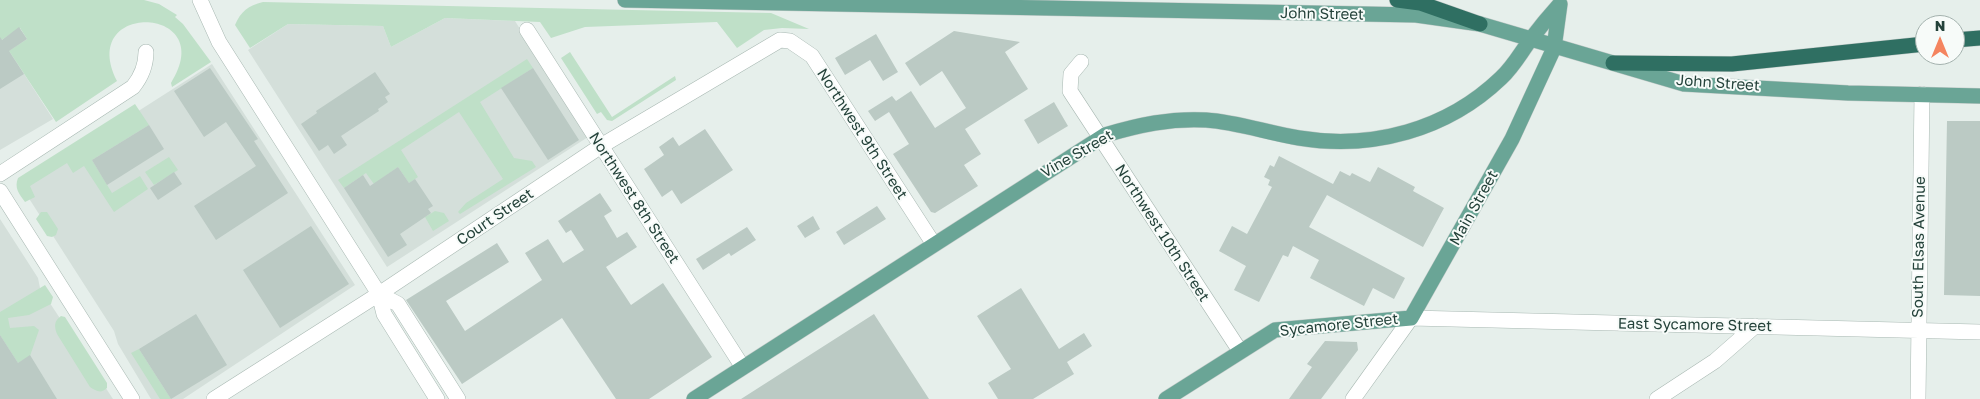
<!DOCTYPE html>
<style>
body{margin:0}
#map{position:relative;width:1980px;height:399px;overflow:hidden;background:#e6efeb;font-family:"Golos Text",sans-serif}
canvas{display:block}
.north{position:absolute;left:1915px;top:15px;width:50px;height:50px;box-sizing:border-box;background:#f7fbf9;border:1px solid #a3b1ad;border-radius:50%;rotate:0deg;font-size:14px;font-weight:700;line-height:20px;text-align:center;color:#24423a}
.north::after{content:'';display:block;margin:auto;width:18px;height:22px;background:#f4845f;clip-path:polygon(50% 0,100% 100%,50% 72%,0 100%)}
</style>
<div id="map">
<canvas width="1980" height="399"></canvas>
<div class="north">N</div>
</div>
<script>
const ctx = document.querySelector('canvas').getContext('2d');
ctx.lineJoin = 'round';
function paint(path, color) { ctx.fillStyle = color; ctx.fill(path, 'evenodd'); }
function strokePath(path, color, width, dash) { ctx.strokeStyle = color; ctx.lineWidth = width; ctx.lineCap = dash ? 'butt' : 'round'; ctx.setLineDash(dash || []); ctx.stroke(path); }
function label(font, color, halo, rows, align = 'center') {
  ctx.font = font + ' "Golos Text",sans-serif'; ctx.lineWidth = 4; ctx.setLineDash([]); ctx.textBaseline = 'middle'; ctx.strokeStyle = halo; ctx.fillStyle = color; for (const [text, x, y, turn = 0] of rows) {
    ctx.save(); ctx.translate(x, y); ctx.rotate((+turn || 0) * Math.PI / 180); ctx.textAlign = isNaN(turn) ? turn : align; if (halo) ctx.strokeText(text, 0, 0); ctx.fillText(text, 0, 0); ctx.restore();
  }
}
const built = new Path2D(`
 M445,18l70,3 73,116 -201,130 -139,-217 40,-26 95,2 8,21z
 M19,27l8,12 -17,13 43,67 -53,31v-109z
 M212,64l143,221 -172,114h-32l-33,-55 -4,-13 -93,-145z
 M0,219l38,59 2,10 73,111h-113z`);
const green = new Path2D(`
 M0,0h144l15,4 18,11 -2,2 8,7 28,38 -39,25 -1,-4c50,-78 -95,-83 -54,-2l-61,41 -47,-71 18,-12 -7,-11 -20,13z
 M263,2l508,11 38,16 -27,-1 -18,2 -27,18 -20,-26 -132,5 -34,11 -11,-16 -95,-4 -54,29 -8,-21 -95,-2 -38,24 -15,-23c6,-14 13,-19 28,-23z
 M570,52l42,65 63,-41 1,4 -64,41 -5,-1 -6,-8 -4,2 -36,-56z
 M527,59l6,9 -53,34 34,56 18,3 4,6 -76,47 -2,-2 8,-9 37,-24 -44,-67 -58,38 17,27 -9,6 -11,-16 -17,12 3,19 -18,-25 -22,15 -6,-8z
 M135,104l14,21 -57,35 20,33 28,-17 8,13 -34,23 -30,-46 -11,7 -6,-10 -37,23 5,11 -10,5c-6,-8 -11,-14 -7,-24z
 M169,157l9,13 -24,15 -9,-13z
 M435,211l9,2 5,8 -16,10 -8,-14z
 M41,212h6l11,17 -2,6 -4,2 -5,-1 -11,-17z
 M45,285l8,12 -2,7 -22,11 -21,3 2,10 24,-2 5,4 -9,26 -12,7 -18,-28v-23z
 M61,316l4,1 42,66v5c-6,6 -11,3 -17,-1l-33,-53c-3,-8 -3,-13 4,-18z
 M139,349l32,50h-11l-29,-46z`);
const building = new Path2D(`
 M19,27l8,12 -18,12 15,23 -24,15v-52l2,3z
 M954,31l66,11 -15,10 23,37 -63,40 16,25 -17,11 14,21 -43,27 -4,-1 -38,-58 16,-10 -20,-32 -14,9 -7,-10 24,-15 4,5 15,-10 24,37 31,-20 -24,-37 -22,15 -15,-23z
 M876,34l22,38 -15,9 -13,-21 -25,15 -10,-17z
 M210,68l48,71 -4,2 34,52 -72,47 -22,-34 62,-40 -30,-44 -22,15 -30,-46z
 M533,68l46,72 -31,20 -47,-72z
 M375,72l15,22 -5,3 3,5 -10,7 1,2 -38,25 6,9 -13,9 -6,-9 -9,6 -18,-27 16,-11 -1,-2z
 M1054,102l14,24 -30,18 -14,-24z
 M1947,121h33v175l-36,-1z
 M149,125l15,24 -57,36 -15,-25z
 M705,129l28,41 -52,34 -9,-14 -10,7 -18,-28 20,-14 -5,-8 14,-10 6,9z
 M1279,156l54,28 7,-13 10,5 2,-3 18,9 8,-15 37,20 -2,4 31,17 -21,39 -96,-52 -18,32 96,51 -11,21 -21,-11 -9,18 -54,-28 9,-18 -26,-14 -5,11 -5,-2 -24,47 -25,-12 12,-24 -27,-15 13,-25 15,8 25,-47 -4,-2 2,-5 -6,-3 6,-12 4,2z
 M398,167l11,16 6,-4 18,27 -5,3 3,4 -31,21 7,11 -19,12 -44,-69 19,-13 7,11z
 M174,172l8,12 -24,16 -8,-12z
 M600,193l12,18 -8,5 13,22 10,-6 10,15 -31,20 25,38 32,-22 49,74 -63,42h-33l-54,-81 -100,66 -56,-84 91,-57 12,19 -63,39 19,30 77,-51 -17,-27 23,-14 15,24 21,-13 -13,-20 -5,3 -8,-12z
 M877,206l9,13 -42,26 -8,-13z
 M813,216l7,13 -15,9 -8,-12z
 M311,226l38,58 -69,44 -37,-58z
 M747,227l9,13 -25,16 -2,-3 -26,17 -7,-11z
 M1021,288l38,61 25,-16 8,13 -25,16 7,12 -41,25h-35l-10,-16 23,-14 -34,-53z
 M196,314l31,51 -56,34 -32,-50z
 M874,314l55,85h-188z
 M0,335l18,28 12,-8 27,44h-57z
 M1325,341l32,1 1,8 -37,49h-32l23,-32 -5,-3z`);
const minor = new Path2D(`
 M200,0l19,42 160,252 5,20 53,85
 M527,30l215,336
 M1081,62l-10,12 -1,17 170,260
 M0,174l133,-87c8,-10 13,-22 13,-35
 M0,191l132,208
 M379,294l19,10 60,95
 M214,399l165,-105 222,-148 179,-106 10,1 22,15 121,187
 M1353,399l58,-81 569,14
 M1657,399l58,-38 40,-35
 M1918,399l4,-305`);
const major = new Path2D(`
 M625,0l791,15 64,9 204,60 164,9 132,3
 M694,399l411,-264c34,-10 65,-17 101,-15 31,2 62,13 93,18 73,12 148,-8 202,-60 13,-12 20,-26 30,-39 9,-12 19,-24 29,-35
 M1166,399l109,-69 136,-12 101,-179 42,-91 6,-44`);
const highway = new Path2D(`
 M1397,0l23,3 60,21
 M1955,40l25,-2
 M1613,63l119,1 193,-20`);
const streetNames = [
 ["John Street",1322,14,1],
 ["John Street",1718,83,4],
 ["Northwest 9th Street",862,134,57],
 ["Vine Street",1077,154,-30],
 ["Northwest 8th Street",634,198,57],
 ["Main Street",1474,208,-61],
 ["Court Street",495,217,-34],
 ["Northwest 10th Street",1162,233,57],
 ["South Elsas Avenue",1919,247,-89],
 ["Sycamore Street",1339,325,-6],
 ["East Sycamore Street",1695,325,1]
];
paint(built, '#d4dfda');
paint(green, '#bfe0c8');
paint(building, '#bbcac4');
strokePath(minor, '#a8b8b2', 16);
strokePath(major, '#c2cac8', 16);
strokePath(highway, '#c2cac8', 16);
strokePath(minor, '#fff', 15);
strokePath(major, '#6aa596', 15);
strokePath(highway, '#2f6f62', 15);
label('15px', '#24423a', '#f7fbf9', streetNames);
</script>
